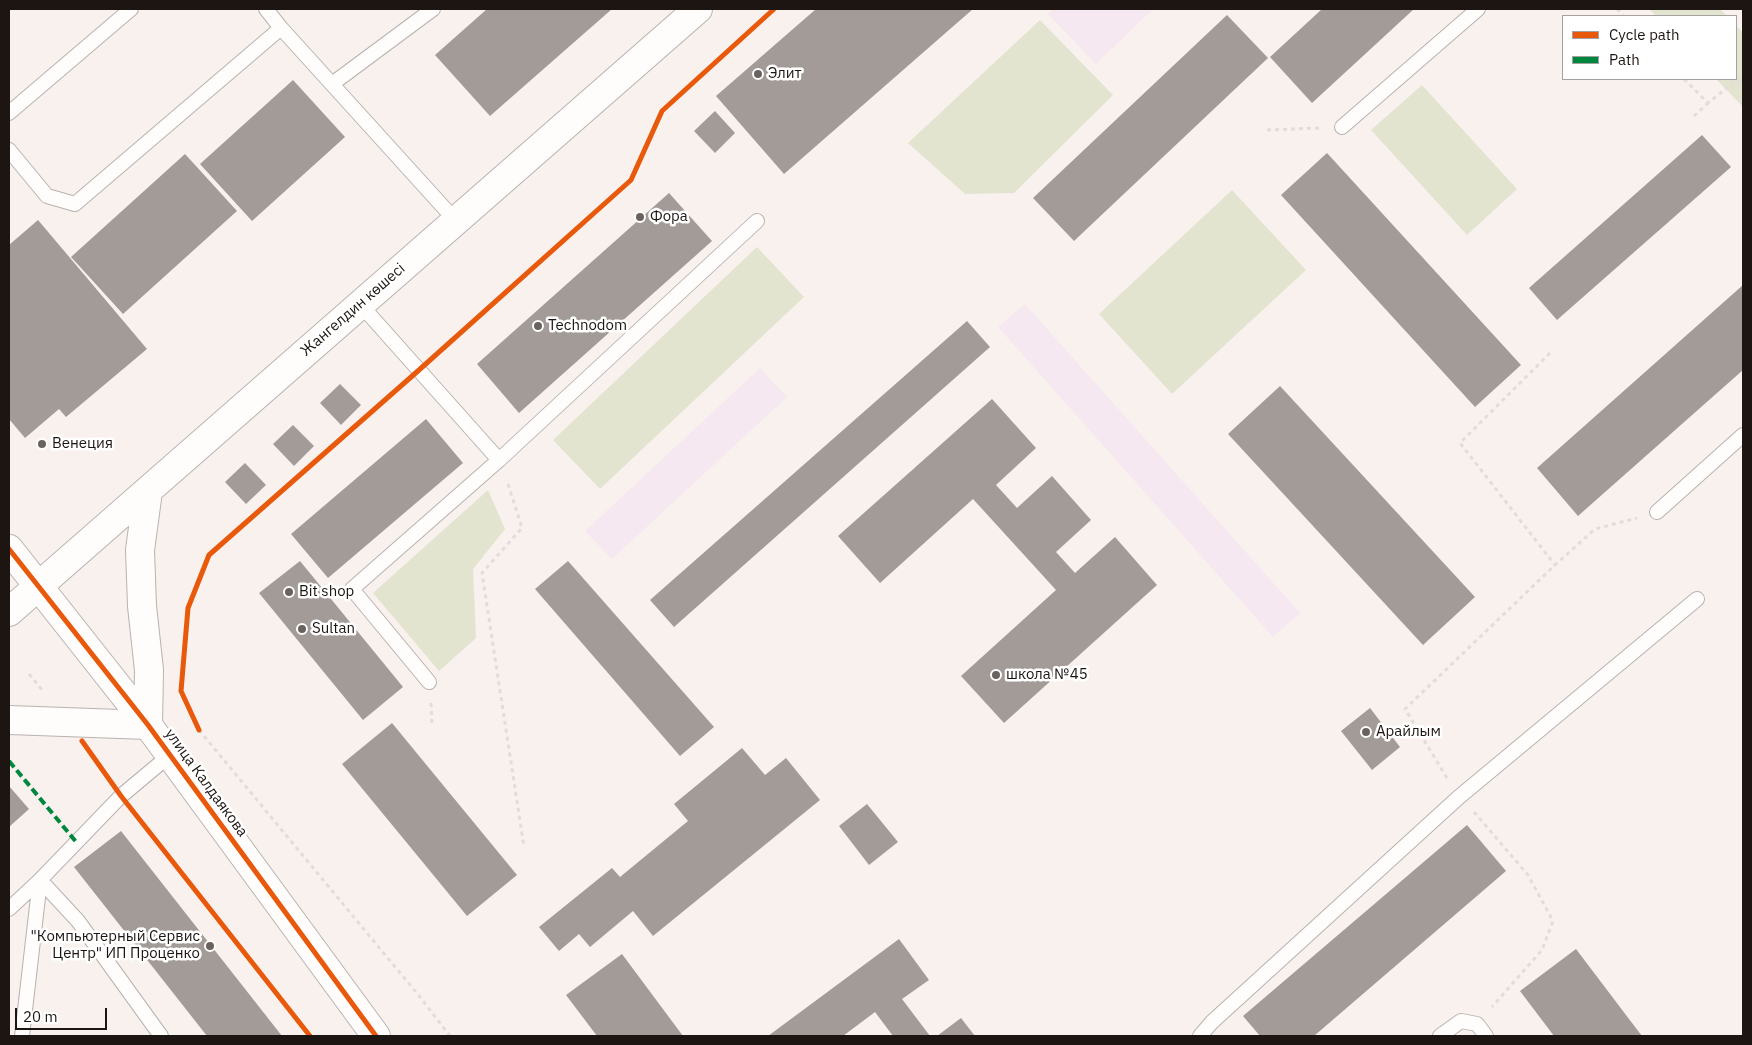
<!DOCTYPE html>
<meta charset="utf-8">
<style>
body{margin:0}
#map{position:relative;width:1752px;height:1045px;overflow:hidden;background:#f8f1ee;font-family:"IBM Plex Sans",sans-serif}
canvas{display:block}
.frame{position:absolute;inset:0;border:10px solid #1d1512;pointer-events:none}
.legend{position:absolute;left:1562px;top:15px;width:175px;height:65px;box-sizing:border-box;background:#fff;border:1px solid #a5a1a0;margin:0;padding:6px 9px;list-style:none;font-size:15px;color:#1d1512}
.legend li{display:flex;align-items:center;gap:10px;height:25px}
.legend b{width:25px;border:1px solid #a5a1a0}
.scale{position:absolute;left:15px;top:1008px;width:92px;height:22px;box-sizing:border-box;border:2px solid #1d1512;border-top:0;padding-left:6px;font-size:15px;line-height:18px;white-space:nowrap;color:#1d1512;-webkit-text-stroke:4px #fff;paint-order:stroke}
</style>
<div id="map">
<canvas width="1752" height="1045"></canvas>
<div class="frame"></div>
<ul class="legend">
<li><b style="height:6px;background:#e8590c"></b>Cycle path</li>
<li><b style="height:6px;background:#00873e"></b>Path</li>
</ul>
<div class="scale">20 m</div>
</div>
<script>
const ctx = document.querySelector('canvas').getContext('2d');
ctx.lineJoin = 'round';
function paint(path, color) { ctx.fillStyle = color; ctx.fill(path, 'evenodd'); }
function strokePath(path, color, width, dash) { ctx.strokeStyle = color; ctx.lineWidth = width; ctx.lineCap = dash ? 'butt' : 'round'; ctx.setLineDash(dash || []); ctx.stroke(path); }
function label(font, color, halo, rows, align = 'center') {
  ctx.font = font + ' "IBM Plex Sans",sans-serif'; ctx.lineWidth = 5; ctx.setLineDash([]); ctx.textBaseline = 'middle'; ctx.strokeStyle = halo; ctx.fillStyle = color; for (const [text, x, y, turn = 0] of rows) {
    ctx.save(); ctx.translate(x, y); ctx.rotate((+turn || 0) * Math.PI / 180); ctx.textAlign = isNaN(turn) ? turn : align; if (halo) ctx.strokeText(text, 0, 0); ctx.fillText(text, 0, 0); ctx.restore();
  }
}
const industrial = new Path2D(`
 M1053,9h100l-57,55 -48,-50z
 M1025,304l275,309 -27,24 -275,-310z
 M760,368l27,29 -175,162 -27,-28z`);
const green = new Path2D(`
 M1649,9h71l7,7h-71z
 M1040,20l73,75 -99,98 -49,1 -57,-51z
 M1736,25l7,8v74l-27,-28h20z
 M1422,85l95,104 -50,46 -96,-105z
 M1232,190l74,80 -134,124 -73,-80z
 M757,247l47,50 -204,192 -47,-49z
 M488,490l17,39 -32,40 3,69 -37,33 -66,-78z`);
const building = new Path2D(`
 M487,9h125l-122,107 -55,-61z
 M816,9h157l-189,165 -68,-78z
 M1322,9h92l-102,94 -42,-46z
 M1227,15l41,43 -194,183 -41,-43z
 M293,80l52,57 -93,84 -52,-57z
 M715,111l20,22 -20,20 -21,-22z
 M1702,135l29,32 -174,153 -28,-32z
 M1327,153l194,212 -46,42 -194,-212z
 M185,154l52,57 -114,103 -52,-57z
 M669,193l43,48 -193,172 -42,-49z
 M38,220l109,129 -81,68 -7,-8 -34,29 -16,-19v-174z
 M1743,285v85l-165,146 -41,-48z
 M967,321l23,26 -316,280 -24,-27z
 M340,384l21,21 -20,20 -21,-22z
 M1280,386l195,211 -52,48 -195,-211z
 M992,399l44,49 -40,37 21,23 35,-32 39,44 -35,32 19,21 40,-36 42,48 -153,138 -43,-47 95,-86 -83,-91 -93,84 -42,-47z
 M426,419l37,44 -135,115 -37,-44z
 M293,425l21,21 -20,20 -21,-22z
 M245,463l21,22 -20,19 -21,-22z
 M300,561l103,126 -40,33 -104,-127z
 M568,561l146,166 -34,29 -145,-167z
 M1370,708l30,39 -28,23 -31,-39z
 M392,723l125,152 -50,41 -125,-152z
 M742,748l23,27 21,-17 34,42 -167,136 -20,-25 -43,36 -11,-13 -20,17 -20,-24 73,-59 8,9 68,-56 -14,-17z
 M9,786l20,23 -20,18z
 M867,804l31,38 -29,23 -30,-39z
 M1467,825l39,46 -192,165h-54l-17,-20z
 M121,831l161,205h-75l-133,-169z
 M899,939l30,41 -27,19 28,37h-37l-18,-24 -32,24h-75z
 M1576,949l53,70 13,17h-88l-34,-45z
 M622,954l61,82h-86l-31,-41z
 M961,1018l14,18h-38z`);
const path = new Path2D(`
 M1617,9l7,7
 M1684,79l24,24 30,-24 5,5
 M1694,116l14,-13
 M1267,130l52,-2
 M1550,353l-90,90 95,122
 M508,484l14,44 -40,45 42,274
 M29,674l14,17
 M431,703l1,23
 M199,730l221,267 30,39
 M1447,778l-42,-69 150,-144 40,-36 42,-11
 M1474,812l54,63 25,46 -11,29 -50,57`);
const service = new Path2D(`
 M266,9l15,19
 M332,84l101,-75
 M9,113l122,-104
 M1342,127l136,-118
 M9,150l38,46 28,8 206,-176 175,193
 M360,304l139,156 -147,129 77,93
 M499,460l258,-239
 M1657,512l86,-77
 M40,880l38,41 83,115
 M9,909l31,-29 81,-84 49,-41
 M22,1036l18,-156
 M1200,1036l12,-14 247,-225 238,-198
 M1440,1036l21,-15 16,3 9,12`);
const tertiary = new Path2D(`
 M9,549l139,176 228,311`);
const secondary = new Path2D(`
 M9,612l689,-603
 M9,720l139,5 1,-55 -7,-64 -2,-56 8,-59`);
const quiet = new Path2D(`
 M9,761l68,82`);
const cycleway = new Path2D(`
 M9,549l139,176 228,311
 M199,730l-18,-39 7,-83 21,-53 210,-185 212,-190 31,-69 112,-102
 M82,741l39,55 189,240`);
const markers = [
 [758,74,5,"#6a625f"],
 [640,217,5,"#6a625f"],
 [538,326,5,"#6a625f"],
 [42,444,5,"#6a625f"],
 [289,592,5,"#6a625f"],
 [302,629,5,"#6a625f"],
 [996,675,5,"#6a625f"],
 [1366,732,5,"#6a625f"],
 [210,946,5,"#6a625f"]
];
const poiNames = [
 ["Элит",768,74],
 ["Фора",650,217],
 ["Technodom",548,326],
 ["Венеция",52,444],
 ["Bit shop",299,592],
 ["Sultan",312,629],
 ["школа №45",1006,675],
 ["Арайлым",1376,732],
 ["\"Компьютерный Сервис",200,937,"right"],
 ["Центр\" ИП Проценко",200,954,"right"]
];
const streetNames = [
 ["Жангелдин көшесі",353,310,-41],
 ["улица Калдаякова",206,783,54]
];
paint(industrial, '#f6e8f0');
paint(green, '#e3e4d0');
paint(building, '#a29b98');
strokePath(service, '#b9b2af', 16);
strokePath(tertiary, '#b9b2af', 30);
strokePath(secondary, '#b9b2af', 30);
strokePath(path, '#e0dddc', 3, [4, 4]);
strokePath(service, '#fefdfc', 14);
strokePath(tertiary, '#fefdfc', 28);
strokePath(secondary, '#fefdfc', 28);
strokePath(quiet, '#00873e', 4, [8, 4]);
strokePath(cycleway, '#e8590c', 5);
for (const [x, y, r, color] of markers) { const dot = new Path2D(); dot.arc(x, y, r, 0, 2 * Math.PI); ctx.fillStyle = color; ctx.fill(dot); strokePath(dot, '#fff', 2); }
label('15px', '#1d1512', '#fff', poiNames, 'left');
label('15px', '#1d1512', '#fff', streetNames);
</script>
